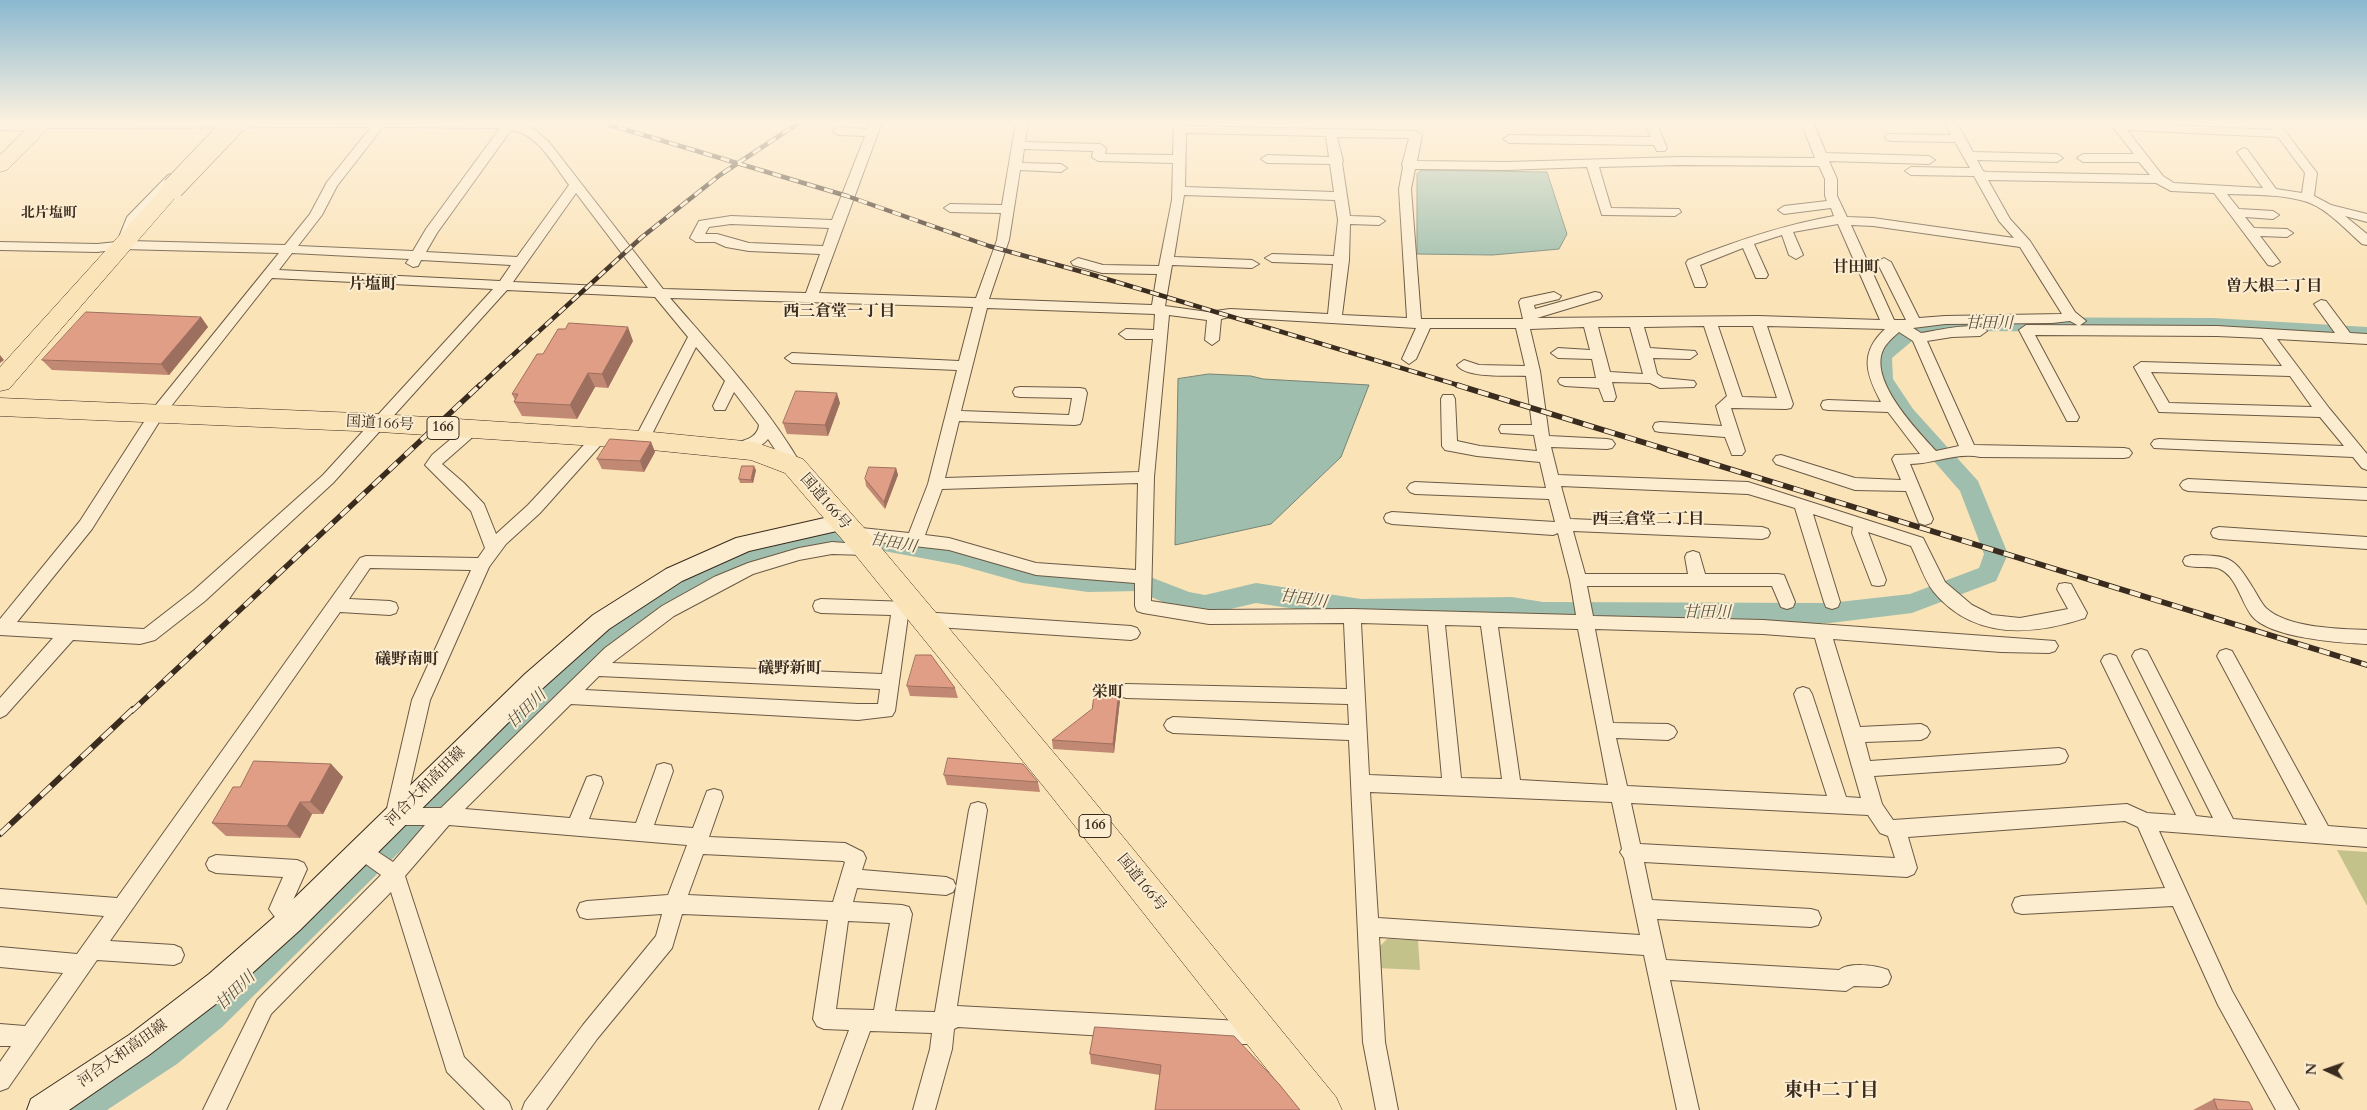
<!DOCTYPE html>
<meta charset="utf-8">
<style>
body{margin:0}
#map{position:relative;width:2367px;height:1110px;overflow:hidden;background:#fbe3b8;font-family:Cardo,serif}
canvas{display:block}
.north{position:absolute;left:2302px;top:1045px;width:50px;height:50px;-webkit-text-stroke:4px #fcedd1;paint-order:stroke;rotate:273deg;font-size:14px;font-weight:700;line-height:20px;text-align:center;color:#392b1e}
.north::after{content:'';display:block;margin:auto;width:18px;height:22px;background:#392b1e;clip-path:polygon(50% 0,100% 100%,50% 72%,0 100%)}
</style>
<div id="map">
<canvas width="2367" height="1110"></canvas>
<div class="north">N</div>
</div>
<script>
const ctx = document.querySelector('canvas').getContext('2d');
ctx.lineJoin = 'round';
function paint(path, color) { ctx.fillStyle = color; ctx.fill(path, 'evenodd'); }
function strokePath(path, color, width, dash) { ctx.strokeStyle = color; ctx.lineWidth = width; ctx.lineCap = dash ? 'butt' : 'round'; ctx.setLineDash(dash || []); ctx.stroke(path); }
function label(font, color, halo, rows, align = 'center') {
  ctx.font = font + ' Cardo,"Noto Serif JP",serif'; ctx.lineWidth = 4; ctx.setLineDash([]); ctx.textBaseline = 'middle'; ctx.strokeStyle = halo; ctx.fillStyle = color; for (const [text, x, y, turn = 0] of rows) {
    ctx.save(); ctx.translate(x, y); ctx.rotate((+turn || 0) * Math.PI / 180); ctx.textAlign = isNaN(turn) ? turn : align; if (halo) ctx.strokeText(text, 0, 0); ctx.fillText(text, 0, 0); ctx.restore();
  }
}
const green = new Path2D(`
 M2337,850l30,2v54z
 M1387,939l31,1 2,30 -43,-2 -2,-17z`);
const water = new Path2D(`
 M1423,170l124,2 20,62 -8,15 -66,6 -76,-1v-80z
 M1209,374l42,2 12,3 106,6 -28,72 -70,67 -96,21 3,-166z`);
const river = new Path2D(`
 M1946,317l267,1 154,9v14l-154,-9 -267,-1 -28,5 -26,22 1,21 20,30 65,72 30,73 -12,27 -84,32 -82,10 -287,-1 -31,-5 -151,2 -105,-16 -51,12 -29,-7 -38,-17 -50,1 -65,-9 -64,-18 -86,-16 -43,-4 -44,8 -49,15 -70,41 -75,53 -370,365 -45,37 -70,46h-45l5,-11 88,-57 45,-37 374,-357 75,-53 72,-40 8,-3 57,-17 44,-8 43,4 86,16 64,18 65,9 52,-1 49,19 16,3 51,-12 105,16 151,-2 31,5 287,1 80,-9 69,-26 5,-14 -24,-63 -63,-72 -26,-40 1,-23 33,-31z`);
const street = new Path2D(`
 M0,122l519,1 15,6 15,13 114,147 143,4 14,-39 -71,-3 -23,-4 -11,-5h-19l-6,-4 9,-17 32,-5 101,4 33,-84 -27,-1 -6,-4 6,-4 29,2 3,-7h12l-63,171 157,5 21,-58 4,-27 -51,-1 -6,-4 6,-4 52,1 14,-83h12l-3,20 75,2 6,4 -1,6 68,1 1,-33h12v4l230,5 6,4 -5,26 89,1 174,-5 135,1 -14,-36h12l13,31 103,3 6,4 -6,4 -100,-3 8,18v17l10,21 26,1 141,20 -15,-17 -25,-45 -63,-1 -6,-4 6,-4 59,1 -15,-26 -64,-1 -4,-1 -2,-3 2,-3 64,1 -7,-13h12l17,30 84,2 6,4 -6,4 -80,-2 6,11 4,1 163,3 -11,-13h-56l-6,-4 6,-4h51l-25,-32 163,8 -6,-8h12l39,51 -3,23 17,9 36,9v8l-22,-6 22,18v11l-5,-1c-17,-15 -36,-37 -58,-43 -25,-7 -52,-6 -77,-7l12,15 34,2 6,4 -6,4 -28,-2 9,11 33,1 6,4 -6,4 -27,-1 20,26 -7,4 -5,-1 -54,-72 -43,-2 -15,-8 -168,-3 22,39 20,22 45,71 11,9 -7,5 -9,-5 -18,2 -107,1 -32,4 8,5c13,-2 59,-13 66,-2l-7,5 -28,1 -25,4 47,104 150,3 5,1 3,4 -3,4 -5,1 -144,-1c-23,-5 -46,7 -70,7l23,55 -2,4 -6,2 -6,-2 -13,-32 -51,-1 -79,-26 -3,-4 3,-4 5,-1 74,23 46,2 -9,-21 3,-4 25,-1 -32,-42 -60,-2 -5,-1 -2,-4 2,-4 5,-1 53,2c-15,-28 -22,-49 4,-73l-118,-3 26,78 -2,4 -5,1 -55,-1 14,43 -3,4h-10l-7,-18 -65,-5 -5,-1 -2,-4 2,-4 5,-1 62,4 -6,-20 11,-10 -23,-70 -60,1 6,21 45,3 2,3 -7,5 -37,-1 4,16 6,4 31,3 2,3 -2,3 -34,1 -10,-5 -38,-1 4,15 -2,4h-10l-5,-13 -34,-2 -5,-2 -2,-3 2,-3h36l-4,-19 -34,-1 -7,-5 7,-5 32,2 -6,-23 -54,2 10,42 9,65 58,3 5,1 3,4 -3,4 -5,1 -56,-2 7,28 190,7 175,56 22,44 27,23 20,10 28,3 48,-9 -11,-20 2,-5 6,-1 6,1 16,29 -2,5c-54,18 -112,22 -152,-27 -9,-12 -15,-31 -22,-45l-43,-14 18,48 -2,5 -6,1 -6,-1 -20,-52 1,-6 -40,-13 27,88 -2,5 -6,2 -6,-2 -2,-5 -29,-94 -47,-14 -187,-8 9,33 192,8 6,2 2,4 -2,4 -6,2 -189,-8 12,43h103l-3,-17 2,-4 6,-2 6,2 6,21h73l6,1 11,27 -2,5 -6,2 -6,-2 -9,-21h-185l6,30 170,4 292,21 3,5 -3,5 -6,2 -48,-1 -168,-13 27,88 61,-3 6,3 3,5 -3,5 -6,3 -56,2 5,19 189,-13 6,2 3,6 -3,6 -6,2 -185,12 8,28 11,16 234,-16 20,9 29,2 -75,-154 3,-5 6,-2 6,2 80,160 17,2 -81,-162 3,-5 6,-2 6,2 86,168 74,6 -90,-169 3,-5 6,-2 6,2 96,175 39,3v18l-208,-16 73,160 67,119h-23l-58,-105 -45,-99 -151,8 -7,-2 -3,-7 3,-7 7,-2 143,-8 -27,-61 -13,-6 -217,16 9,31 -3,6 -7,3 -263,-15 8,38 159,9 7,2 3,7 -3,7 -7,2 -154,-8 9,41 173,10c10,-8 37,-5 49,0l3,7 -3,7 -7,3 -27,-1 -8,5 -176,-11 29,130h-22l-33,-155 -265,-18 6,105 13,68h-22l-13,-68 -14,-302 -176,-7 -6,-3 -3,-5 3,-5 6,-3 176,8 -1,-21 -222,-6 -6,-2 -3,-5 3,-5 6,-2 221,5 -3,-66 -135,1 -66,-11 -6,-2 -2,-5v-23l-99,-8 -87,-25 -97,-11 -6,-2 -2,-4 2,-4 6,-2 57,6 19,-49 29,-114 -165,-7 -7,-5 7,-5 167,8 14,-54 -303,-9c46,53 96,106 132,168l-3,4h-10l-21,-31c-8,10 -26,17 -39,13l-3,-4 3,-4c12,-3 28,-4 30,-19l-25,-33 -9,18h-10l-2,-4 12,-25 -29,-34 -49,97h-10l-3,-4 54,-103 -33,-40 -148,-7 -174,193 -128,118 -50,39 -15,4 -67,-4 -67,75 -6,3v-20l53,-60 -53,-3v-16l80,-98 71,-110 128,-158 -157,-4 -25,3 -97,-2v-8l97,2 20,-2 10,-25 41,-42 4,-1 6,4 -40,43 -8,20 155,4 25,-31 17,-32 44,-55 -325,1 -6,3 -40,-1zM383,127l117,1 -74,101 -13,22 -115,-5 24,-31 15,-29zM511,130c26,3 43,35 58,55l-52,72 -91,-5 11,-19zM2127,130l151,7 27,36 -3,20 -26,-4 -29,-40 -4,-1 -6,4 26,36 -89,-5 -11,-7zM1186,133l140,3 3,21 -62,-2 -6,4 6,4 63,1 4,28 -149,-5zM1337,137l72,1 -7,27 1,2 -4,22 8,129 -65,-3 7,-55 1,-36 29,1 6,-4 -6,-4 -29,-1 -8,-53 1,-2zM1024,149l69,2 -1,6 6,4 75,2 -1,37 -13,66 -56,-1 -25,-7 -7,4 2,3 29,8 55,1 -5,31 -163,-6 20,-59 11,-70 41,2 6,-4 -6,-4 -39,-1zM1680,165l139,1 6,13v17l2,5 -43,5 -6,4 6,4 47,-6 3,8c-51,9 -98,25 -146,44l-2,3 9,24h10l2,-3 -7,-19 43,-17 13,30h10l2,-3 -14,-31 28,-9 7,20 7,4 7,-4 -10,-23 45,-8 42,96 -122,-4 -221,2 63,-19 2,-3 -2,-3 -5,-1 -60,17 -1,-4 25,-6 2,-3 -7,-4 -33,7 -2,3 4,17h-102l-10,-130 4,-20 91,1 81,-3 15,48 73,1 6,-4 -2,-3 -68,-1 -12,-41zM576,193l72,95 -135,-6zM1184,195l151,5 3,20 -4,36 -62,-2 -7,4 7,4 61,2 -5,50 -98,-5 -22,3 -43,-6 7,-41 80,3 7,-4 -7,-4 -78,-3zM731,224l98,4 -6,18 -74,-3 -32,-9h-12l4,-7zM1851,225l22,1 147,21 42,67 -117,2 -26,2 -28,-56 -7,-4 -7,4 29,58h-12zM292,253l117,6 -3,4 7,4 5,-1 3,-6 90,5 -11,16 -221,-11zM272,278l221,11 -170,186 -130,116 -49,38 -127,-7 75,-93 69,-110zM987,308l168,6 -1,16 -28,-1 -7,5 7,5h27l-14,133 -194,6 14,-57 116,4 5,-1 2,-4 5,-27 -2,-4 -5,-1 -60,-1 -5,1 -2,4 2,4 5,1 52,1 -3,17 -108,-4zM1169,315l38,5 -2,20 7,5 7,-5 2,-21 9,-2 186,11 -14,31 7,5 7,-5 14,-31h86l9,38 -46,-1 -15,-5 -7,5c9,14 54,10 69,11l6,49h-31l-2,4 2,4 33,2 3,16 -57,-5 -23,-5 -2,-42 -2,-4h-10l-2,4 1,47 3,4 32,6 63,6 6,26 -131,-6 -5,2 -3,4 3,4 5,2 134,5 6,23 -163,-10 -6,2 -2,4 2,4 6,2 161,11 5,-2 12,47 6,35 -224,-6 -143,1 -58,-9 3,-124zM1718,326h35l24,72 -35,-1zM1598,327h32l13,47 -33,-2zM1899,332l14,9 46,105 -23,5c-19,-21 -61,-64 -55,-95 2,-10 10,-17 18,-24zM1138,483l-2,87 -100,-7 -87,-25 -24,-3 17,-46zM1361,623l67,2 14,153 -73,-3zM1445,625l36,1 21,153 -41,-1zM1498,627l80,2 30,156 -88,-5zM1595,629l168,5 52,4 46,160 -15,-1 -34,-103 -3,-5 -6,-2 -6,2 -3,5 33,102 -200,-10 -11,-48 52,2 6,-3 3,-5 -3,-5 -6,-3 -55,-1zM1370,792l242,10 10,47 -2,3 4,6 16,77 -262,-17zM1631,803l237,12 12,18 8,3 7,22 -255,-14z
 M1644,122h12l11,26 -2,3h-8l-3,-6 -145,-2 -6,-4 6,-4 142,2z
 M2321,300l5,1 24,32 17,1v10l-90,-5 52,69 38,46v16l-5,-2 -9,-11 -199,-9 -3,-4 3,-4 5,-1 185,7 -24,-29 -161,-5 -25,-45 7,-5 141,4 -20,-28 -45,-2 -182,-1 44,82 -2,4h-10l-2,-4 -46,-87 7,-5 191,1 118,7 -21,-29zM2151,372l139,4 22,31 -143,-4z
 M470,426l5,1 2,4 -2,4 -33,29 22,19 20,21 12,30 32,-29 66,-71h10l3,4 -67,75 -34,31 -17,23 -59,133 -25,108h36l164,-160 57,-42 52,-29 34,-14 51,-15 33,-6 41,3 2,4 -2,4 -6,2 -35,-1 -33,6 -46,14 -79,42 -62,47 270,11 9,-59 -70,-2 -6,-2 -2,-5 2,-5 6,-2 88,3 6,2 2,5 -2,5 -7,2 -13,95 -3,5 -34,4 -287,-16 -106,105 105,9 17,-41 7,-2 7,2 2,6 -14,36 47,4 19,-52 2,-6 7,-2 7,2 2,6 -19,54 39,3 14,-37 7,-2 7,2 2,6 -14,40 136,6 18,9 3,6 -4,12 84,7 7,3 3,6 -3,6 -7,3 -89,-7 -4,14 49,3 7,2 3,7 -17,97 40,1 34,-202 2,-6 7,-2 7,2 2,6 -30,196 303,16 7,4 4,7 -4,7 -7,4h-24l-278,-17 -4,2 -2,20 -17,61h-22l17,-61 2,-16 -62,-2 -29,79h-22l30,-80 -25,-1 -7,-3 -4,-7 15,-99 -146,-6 -10,34 -75,91 -51,71h-24l3,-8 58,-77 73,-89 6,-22 -75,5 -7,-2 -3,-7 3,-7 7,-2 81,-6 19,-50 -238,-20 -44,51 59,181 45,45 3,8h-27l-38,-38 -56,-180 -120,122 -45,96h-23l54,-110 124,-125 -25,-18 -3,-6 3,-6 7,-3 30,20 32,-37h-31l-7,-2 -2,-6 27,-117 59,-130 -101,-2 -21,31 41,2 6,2 2,5 -2,5 -6,2 -50,-3 -230,329 64,4 7,3 3,7 -3,7 -7,3 -77,-5 -89,128 -8,3v-29l11,-16h-11v-22l25,2 38,-53 -63,-6v-20l77,7 27,-38 -104,-9v-18l117,9 243,-340 6,-2 112,2 7,-10 -14,-37 -46,-46 7,-10 33,-28zM599,676l281,13 -2,15h-20l-273,-14zM703,854l140,7 2,1 -12,40 -145,-7zM848,921l42,2 -16,87 -38,-1z
 M2188,479l179,9v12l-179,-9 -5,-2 -3,-4 3,-4z
 M2219,527l148,10v12l-148,-10 -6,-2 -2,-4 2,-4z
 M2191,555c38,1 42,0 62,33 4,6 8,15 13,20 21,20 74,21 101,22v14c-27,-1 -97,-6 -115,-28 -11,-14 -15,-39 -32,-47 -10,-4 -24,0 -35,-4l-2,-4 2,-4z
 M922,612l209,14 6,2 3,5 -3,5 -6,2 -209,-14 -6,-2 -2,-5 2,-5z
 M216,855l81,5 7,3 3,6 -17,38 10,14 -3,7 -7,2 -7,-2 -14,-19 14,-32 -67,-4 -7,-3 -3,-6 3,-6z`);
const secondary = new Path2D(`
 M842,514l8,2 3,6 -3,6 -101,23 -67,30 -73,48 -66,59 -243,242 -71,64 -80,61 -80,55h-42l4,-11 98,-64 80,-61 71,-62 245,-238 68,-59 73,-46 70,-31z`);
const highway = new Path2D(`
 M34,122h21l-48,48 -7,2v-17z
 M173,182l7,2 4,4 -4,4 -171,197 -9,2v-24l166,-183z
 M0,398l380,16 262,17 112,11 49,17 70,79 197,234 266,325 6,13h-43l-251,-318 -195,-240 -68,-79 -34,-13 -109,-11 -262,-17 -380,-16z`);
const railFar2 = new Path2D(`
 M600,122l247,74 142,50 101,28 371,112
 M479,386l163,-149 78,-62 80,-53`);
const railFar1 = new Path2D(`
 M1457,385l910,280
 M132,711l348,-326`);
const rail = new Path2D(`
 M0,834l133,-125`);
const highwayBridge = new Path2D(`
 M173,188l63,-66`);
const wall = new Path2D(`
 M201,317l7,10 -39,48 -117,-5 -10,-10z
 M633,341l-25,47 -13,-1 -18,32 -55,-3 -8,-14 1,-2 -3,-6 31,-40z
 M840,403l-12,33 -41,-2 -4,-11z
 M651,442l4,10 -11,20 -42,-3 -5,-10z
 M896,468l2,7 -13,34 -19,-23 -1,-7z
 M756,470l-3,13h-13l-1,-4z
 M907,686l48,2 3,10 -48,-2z
 M1120,700l-6,53 -61,-4 -1,-9z
 M331,764l12,13 -20,37h-11l-12,24 -74,-2 -14,-13 28,-36z
 M944,775l94,7 2,10 -93,-7z
 M1095,1027l205,83 -140,-35 -69,-11 -1,-10z
 M2214,1099l39,11h-60z`);
const shadedWall = new Path2D(`
 M201,317l7,10 -39,48 -8,-11z
 M628,327l5,14 -25,47 -6,-14z
 M0,355l4,5 -4,3z
 M588,373l7,14 -18,32 -7,-14z
 M837,393l3,10 -12,33 -3,-11z
 M651,442l4,10 -11,20 -4,-11z
 M754,466l2,4 -3,13 -2,-3z
 M896,468l2,7 -13,34 -1,-7z
 M1119,690l1,10 -6,53 -1,-9z
 M331,764l12,13 -20,37 -13,-12z
 M300,802l12,12 -12,24 -13,-12z`);
const building = new Path2D(`
 M86,312l115,5 -40,47 -119,-4z
 M569,323l59,4 -26,47 -14,-1 -18,32 -56,-3 4,-8h-6l25,-40h6l15,-25h7z
 M796,391l41,2 -12,32 -42,-2z
 M610,439l41,3 -11,19 -43,-2z
 M742,466h12l-3,14 -12,-1z
 M869,467l27,1 -12,34 -19,-23z
 M916,655h15l24,33 -48,-2z
 M1095,690h24l-6,54 -61,-4 40,-31z
 M948,758l75,6 15,18 -94,-7z
 M254,761l77,3 -21,38h-10l-13,24 -75,-3 21,-36h7z
 M1095,1027l139,9 45,48 21,26h-145l6,-45 -71,-11z
 M2214,1099l35,3 4,8h-35z`);
const farNeighbourhoodnames = [
 ["北片塩町",49,214]
];
const shields = [
 [443,428,32],
 [1095,826,32]
];
const shieldNames = [
 ["166",443,428],
 ["166",1095,826]
];
const streetNames = [
 ["国道166号",380,424,3],
 ["国道166号",825,502,49],
 ["河合大和高田線",426,787,-45],
 ["国道166号",1141,883,51],
 ["河合大和高田線",123,1054,-35]
];
const neighbourhoodNames = [
 ["甘田町",1856,268],
 ["片塩町",373,285],
 ["曽大根二丁目",2274,287],
 ["西三倉堂一丁目",839,312],
 ["西三倉堂二丁目",1648,520],
 ["礒野南町",407,660],
 ["礒野新町",790,669],
 ["栄町",1108,693]
];
const waterNames = [
 ["甘田川",1989,324],
 ["甘田川",893,544,10],
 ["甘田川",1303,600,8],
 ["甘田川",1707,613],
 ["甘田川",527,710,-44],
 ["甘田川",236,992,-44]
];
const nearNeighbourhoodnames = [
 ["東中二丁目",1831,1092]
];
paint(green, '#c4c28b');
paint(water, '#9fbead');
strokePath(water, '#768374', 1);
paint(river, '#9fbead');
strokePath(street, '#6a5944', 2);
strokePath(secondary, '#392b1e', 2);
strokePath(highway, '#392b1e', 1);
paint(street, '#fcedd1');
paint(secondary, '#fcedd1');
paint(highway, '#fbe3b8');
strokePath(railFar2, '#392b1e', 4.5);
strokePath(railFar1, '#392b1e', 5.5);
strokePath(rail, '#392b1e', 6);
strokePath(railFar2, '#fcedd1', 3, [9]);
strokePath(railFar1, '#fcedd1', 4, [11]);
strokePath(rail, '#fcedd1', 4.5, [14]);
strokePath(highwayBridge, '#392b1e', 23, []);
strokePath(highwayBridge, '#fbe3b8', 22);
paint(wall, '#c18873');
paint(shadedWall, '#9d6f5e');
paint(building, '#e09e86');
strokePath(building, '#9d6f5e', 1);
const sky = ctx.createLinearGradient(0, 0, 0, 278);
sky.addColorStop(0, '#8bb8d0');
sky.addColorStop(0.44, '#fdf2df');
sky.addColorStop(1, '#fdf2df00');
ctx.fillStyle = sky;
ctx.fillRect(0, 0, 2367, 278);
label('bold 14px', '#392b1e', '#fcedd1', farNeighbourhoodnames);
for (const [x, y, w] of shields) { const box = new Path2D(); box.roundRect(x - w / 2, y - 11.5, w, 23, 4); ctx.fillStyle = '#fcedd1'; ctx.fill(box); strokePath(box, '#392b1e', 1); }
label('bold 14px', '#392b1e', null, shieldNames);
label('15px', '#392b1e', '#fcedd1', streetNames);
label('bold 16px', '#392b1e', '#fcedd1', neighbourhoodNames);
label('italic 16px', '#525042', '#fcedd1', waterNames);
label('bold 19px', '#392b1e', '#fcedd1', nearNeighbourhoodnames);
</script>
